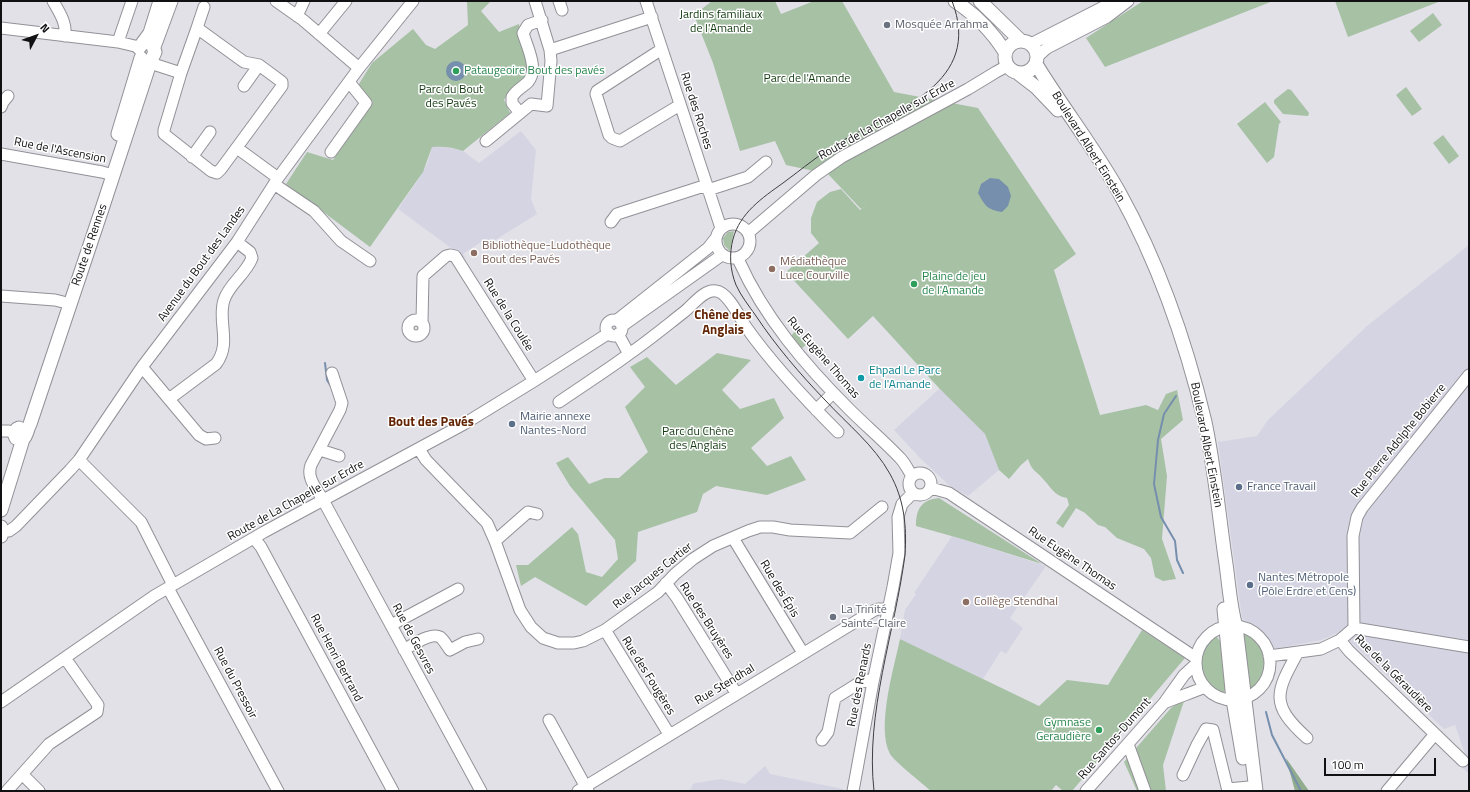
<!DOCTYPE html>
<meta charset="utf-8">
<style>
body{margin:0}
#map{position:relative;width:1470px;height:792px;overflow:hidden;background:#e2e1e8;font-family:"Titillium Web",sans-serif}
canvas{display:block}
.frame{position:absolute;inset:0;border:2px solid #111113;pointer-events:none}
.north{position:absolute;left:16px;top:16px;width:40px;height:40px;-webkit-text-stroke:3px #fff;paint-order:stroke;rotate:49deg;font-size:11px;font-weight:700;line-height:16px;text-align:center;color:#111113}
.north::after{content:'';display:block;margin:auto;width:14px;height:18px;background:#111113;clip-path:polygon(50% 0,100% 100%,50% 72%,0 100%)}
.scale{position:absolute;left:1324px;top:758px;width:112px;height:18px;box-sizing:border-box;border:2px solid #111113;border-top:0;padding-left:5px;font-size:12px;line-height:14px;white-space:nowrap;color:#111113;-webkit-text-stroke:3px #fff;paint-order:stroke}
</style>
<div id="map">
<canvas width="1470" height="792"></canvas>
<div class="frame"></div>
<div class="north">N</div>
<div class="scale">100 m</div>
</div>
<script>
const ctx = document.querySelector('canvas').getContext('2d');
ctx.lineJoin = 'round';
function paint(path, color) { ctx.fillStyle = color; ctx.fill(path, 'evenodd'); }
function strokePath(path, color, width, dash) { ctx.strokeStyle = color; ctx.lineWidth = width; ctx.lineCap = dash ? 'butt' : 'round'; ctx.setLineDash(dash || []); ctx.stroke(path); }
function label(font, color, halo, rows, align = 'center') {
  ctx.font = font + ' "Titillium Web",sans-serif'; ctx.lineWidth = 3; ctx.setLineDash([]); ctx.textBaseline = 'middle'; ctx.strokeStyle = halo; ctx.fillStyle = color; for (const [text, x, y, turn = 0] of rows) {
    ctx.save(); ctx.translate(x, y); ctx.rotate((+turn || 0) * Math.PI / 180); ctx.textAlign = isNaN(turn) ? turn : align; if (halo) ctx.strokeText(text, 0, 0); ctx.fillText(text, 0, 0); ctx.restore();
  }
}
const built = new Path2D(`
 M521,131l15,19 -5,49 6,15 -53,33 -3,-5 -18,12 3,5 -68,-50 20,-29 10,-18 4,-15 8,-1 16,3 7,2 16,12z
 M1469,245v529l-10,-9 7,-8 -11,-32 -11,4 -104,-97 -19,8 -47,9 -6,-11 -9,-8 -13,-6 -4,-6 -24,-176 39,-6 11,-16 99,-94z
 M940,388l45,46 14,36 -31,26 -18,-10 -30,-28 -26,-28z
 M952,536l94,30 -36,52 13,10 -17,26 -5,-3 -18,28 -83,-40 5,-29 11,-16 -2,-1z
 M765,766l5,8 73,15v2h-153l3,-7 3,-1 25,-4 24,5z`);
const green = new Path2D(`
 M478,1h11l1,1 -9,9 18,21 20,-8 1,15 8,22 -1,15 -16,13 -7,11 6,13 -47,38c-10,-4 -20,-5 -31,-4l-9,25 -53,75 -84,-63 21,-32 26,8 40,-58 -16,-15 15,-24 41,-34 13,16 9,4 33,-24 -1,-23z
 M712,1h63l6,13 33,-13h28l52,91 84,16 98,146 -22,16 46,145 46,-10 12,5 8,-16 11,-4 6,30 -22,19 6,37 -5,63 14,40 -13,2 -8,-4 -4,-19 -7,-9 -27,-11 -12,-11 -7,-2 -13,-12 -9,-5 -13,20 -7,-5 13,-18 -2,-7c-13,-2 -16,-11 -24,-19 -8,-10 -10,-6 -15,-20l-7,6 -12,14 -10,-9 -14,-36 -47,-47 -65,-71 -25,23 -62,-67 33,-29 -8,-10v-15l6,-16 13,-10 11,-3 19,21 7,-5 -6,4 -33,-35 -42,-9 -11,-24 -35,10 -27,-88 -19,-48z
 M1143,1h130l-168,66 -19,-29z
 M1335,1h106l-93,36z
 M1433,13l9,12 -23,17 -9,-11z
 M1406,87l16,22 -10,7 -16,-21z
 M1288,89l3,1 18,23 -1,3 -25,-2 -9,-11v-3z
 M1265,102l16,20 -2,2 -5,33 -7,6 -30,-39z
 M1443,135l16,21 -10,8 -16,-21z
 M734,231l-4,20 -6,-6 -1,-7 5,-6z
 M795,331l11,14 -5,4 -10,-13z
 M717,353l34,7 -29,30 18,19 34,-11 10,20 -33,30 16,18 24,-10 15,24 -39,15 -51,-9 -13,8 -6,18 -59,20 -2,29 -50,45 -51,-29 -14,9 -5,-21h12l44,-38 6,7 8,38 16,5 16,-18 -3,-19 -45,-54 -14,-23 12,-6 21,27 16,-6h14l29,-26 -23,-45 20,-20 -15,-20 17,-10 29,28z
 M939,498l103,66 -80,-25 -46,-13c0,-17 5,-26 23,-28z
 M1142,630l43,28 -113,133h-9l-7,-6 -5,6h-120c-8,-7 -37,-30 -41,-37 -14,-27 4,-86 10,-115l139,67 28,-26 41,5z
 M1242,634c7,1 12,5 17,10 14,16 8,36 -8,48h-1z
 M1216,636l4,5 6,48 -3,5c-26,-6 -32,-45 -7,-58z
 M1185,698l-22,67 3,26h-29l-13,-29 47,-54z`);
const forest = new Path2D(`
 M1286,758l23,33h-14z`);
const water = new Path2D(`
 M446 71a10 10 0 1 1 20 0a10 10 0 1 1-20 0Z
 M990,178l9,1 9,8 3,9 -3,10 -6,6c-14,-2 -17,-6 -24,-19l3,-9z`);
const stream = new Path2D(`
 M325,363l2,17 5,8
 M1176,396l-12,18 -6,26 -4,44 7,33 14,24 2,19 6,13
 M1266,712l6,23 29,56`);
const minor = new Path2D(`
 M53,1c6,11 14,22 12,35
 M276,1l27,19 56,48
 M559,1l3,9
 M646,1l75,227
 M297,16l7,-15
 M1,28l117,14 21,5
 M197,28l7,-21
 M319,34l27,-33
 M118,42l14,-41
 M1031,44l84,-43
 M662,49l-65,42 -1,3 13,41 3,3 8,3 60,-36
 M550,50l102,-33
 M1037,57l10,-9 60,-31 21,-16
 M150,63l31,10 16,-45 47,34 15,3 23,17v4l-61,83 -4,4 -6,-2 -47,-37v-4l17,-57
 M244,86l15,-21
 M1,107l2,-5 5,-6
 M520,113l-8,-10v-6c4,-7 11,-10 16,-15 11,-13 -1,-35 -5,-49l5,-8 14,-5
 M486,141l45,-37 16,2 4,-45 -1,-11 -15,-49
 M237,148l41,30
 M331,152l35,-49 -17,-21
 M1,154l101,18 11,3
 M192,157l18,-25
 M274,184l40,27 27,30 29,20
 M708,190l40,-13 18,-15
 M611,222l6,-8 90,-29
 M716 241a17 17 0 1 1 34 0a17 17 0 1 1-34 0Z
 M748,233l68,-58 26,-18 126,-68 28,-17 11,-6
 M737,258l2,3c25,56 67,105 110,148 17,17 35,32 51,49 5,5 8,12 12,18
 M1,296l54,4 8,2
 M408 328a8 8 0 1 1 16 0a8 8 0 1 1-16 0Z
 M617,320l91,-72 8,-10
 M606 328a8 8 0 1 1 16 0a8 8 0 1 1-16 0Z
 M422,321l1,-45 23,-20 4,-1 5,1 79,125
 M622,326l100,-71
 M618,334l11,20
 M142,367l57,68 7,4 9,-1
 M332,373l10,30 -2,7 -29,55c-5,13 6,24 12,35l158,291
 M169,399l47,-35c16,-21 1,-43 8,-64 5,-16 22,-26 28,-42l-2,-6 -13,-10
 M559,402c23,-16 47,-31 70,-48 19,-13 37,-28 55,-42 9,-7 20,-23 32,-21 12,1 24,27 30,36 27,38 59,72 92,105
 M816,410l17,-17
 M1,431h8l5,2
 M419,449l7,11 61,63 8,18 25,69 11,17 12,11 15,5h16l9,-2 22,-11 53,-38 17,-18 18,-15 20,-13 35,-15 12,-4h13l17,3 60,3 32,-26
 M320,450l19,6
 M79,460l62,62 32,63
 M909 484a11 11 0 1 1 22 0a11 11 0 1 1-22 0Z
 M931,488l18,5 247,165
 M2,531h7l7,-5 54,-56 9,-10 63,-93 95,-125 41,-64 81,-110 54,-67
 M254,538l7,9 132,244
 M733,538l70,115
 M495,541l33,-29 9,2
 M666,583l11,15 59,95
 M168,588l110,203
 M391,625l67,-36
 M1196 663a37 37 0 1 1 74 0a37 37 0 1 1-74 0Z
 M1354,628l115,19
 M605,630l64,104
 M1340,640l9,11 114,110
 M404,650c8,-5 27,-18 36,-13 4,3 7,9 10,13l15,-8 13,-3
 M1298,652c-22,40 -29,52 9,86
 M1269,656l52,-7 19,-9 14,-12 -1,-92 4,-19 5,-9 107,-133
 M1,702l153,-106 110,-64 200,-108 70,-43 75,-48
 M1164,703c14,-6 27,-10 41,-16
 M549,720l39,71
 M822,740l6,-8 7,-34 24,-15 8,-3 6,2
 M1128,744l17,47
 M22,774l17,17
 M1183,775l14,-30 9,-16 7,1 15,61
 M1228,789l21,-2
 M7,791l42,-47 48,-32 1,-7 -33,-47
 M578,791l295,-180 5,-2h11
 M853,791l20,-109 20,-95 6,-34 -1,-36 4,-13 11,-11
 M1086,791l78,-88 20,-28 12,-11
 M1387,791l48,-57`);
const major = new Path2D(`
 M955,1c21,14 37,30 50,51
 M980,1l41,40
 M1005 57a16 16 0 1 1 32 0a16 16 0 1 1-32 0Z
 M154,47l17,-46
 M139,48l11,-15 10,-32
 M1036,64c26,43 58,83 83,128 40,72 67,150 86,230 10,47 14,95 21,142 3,21 4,42 10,63l20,164
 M1019,74l17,13 22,23
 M118,134l23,-76
 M16,438l-2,-5 3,-4 2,-1
 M1,510l22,-71c4,-3 4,-10 7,-15l73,-218 47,-143 5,-11 -3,-8 -6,-2 -3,1
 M1,527l1,4 -1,5
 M1224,609l9,91 10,58`);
const tram = new Path2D(`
 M874,791c-9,-78 21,-159 31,-236 2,-29 -1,-56 -15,-81 -16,-29 -43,-50 -65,-74 -25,-26 -49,-54 -69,-84 -7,-10 -15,-20 -20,-31 -6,-15 -7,-31 -3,-46 7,-26 29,-41 50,-56 19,-14 38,-30 59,-42 54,-31 142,-58 110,-140`);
const markers = [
 [887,25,4,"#6b7280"],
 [456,71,4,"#2e9e5b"],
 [474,253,4,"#8d6e63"],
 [772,269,4,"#8d6e63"],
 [914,284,4,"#2e9e5b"],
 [861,378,4,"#0f9aa8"],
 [512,424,4,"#5c6f8a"],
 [1239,487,4,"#5c6f8a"],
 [1250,585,4,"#5c6f8a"],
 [966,602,4,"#8d6e63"],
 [833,617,4,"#6b7280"],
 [1099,730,4,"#2e9e5b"]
];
const parkNames = [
 ["Jardins familiaux",721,15],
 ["de l'Amande",721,29],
 ["Parc de l'Amande",807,79],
 ["Parc du Bout",451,90],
 ["des Pavés",451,104],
 ["Parc du Chêne",698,432],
 ["des Anglais",698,446]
];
const worshipNames = [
 ["Mosquée Arrahma",895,25],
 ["La Trinité",841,610],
 ["Sainte-Claire",841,624]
];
const leisureNames = [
 ["Pataugeoire Bout des pavés",464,71],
 ["Plaine de jeu",922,277],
 ["de l'Amande",922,291],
 ["Gymnase",1091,723,"right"],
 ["Geraudière",1091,737,"right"]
];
const streetNames = [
 ["Rue des Roches",696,111,72],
 ["Route de La Chapelle sur Erdre",887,120,-29],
 ["Boulevard Albert Einstein",1088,147,58],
 ["Rue de l'Ascension",60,151,11],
 ["Route de Rennes",90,245,-71],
 ["Avenue du Bout des Landes",202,264,-54],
 ["Rue de la Coulée",508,315,58],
 ["Rue Eugène Thomas",823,358,49],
 ["Rue Pierre Adolphe Bobierre",1399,441,-51],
 ["Boulevard Albert Einstein",1206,445,79],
 ["Route de La Chapelle sur Erdre",296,501,-29],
 ["Rue Eugène Thomas",1072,559,34],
 ["Rue Jacques Cartier",653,576,-39],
 ["Rue des Épis",779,589,59],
 ["Rue des Bruyères",706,621,57],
 ["Rue de Gesvres",413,639,62],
 ["Rue Henri Bertrand",336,658,62],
 ["Rue de la Géraudière",1393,674,45],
 ["Rue des Fougères",648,676,58],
 ["Rue du Pressoir",235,683,62],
 ["Rue Stendhal",725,685,-31],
 ["Rue des Renards",860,685,-79],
 ["Rue Santos-Dumont",1115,739,-49]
];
const educationNames = [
 ["Bibliothèque-Ludothèque",482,246],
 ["Bout des Pavés",482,260],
 ["Médiathèque",780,262],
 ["Luce Courville",780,276],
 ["Collège Stendhal",974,602]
];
const cultureNames = [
 ["Ehpad Le Parc",869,371],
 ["de l'Amande",869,385]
];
const serviceNames = [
 ["Mairie annexe",520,417],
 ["Nantes-Nord",520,431],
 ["France Travail",1247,487],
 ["Nantes Métropole",1258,578],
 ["(Pôle Erdre et Cens)",1258,592]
];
const neighbourhoodNames = [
 ["Chêne des",723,316],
 ["Anglais",723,331],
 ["Bout des Pavés",431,423]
];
paint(built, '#d5d4e2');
paint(green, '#a7c1a5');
paint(forest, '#90ac8d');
paint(water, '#758fad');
strokePath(stream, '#758fad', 2);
strokePath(minor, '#929197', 13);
strokePath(major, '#929197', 15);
strokePath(minor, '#fff', 11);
strokePath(major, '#fff', 13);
strokePath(tram, '#3e3e41', 1);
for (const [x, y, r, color] of markers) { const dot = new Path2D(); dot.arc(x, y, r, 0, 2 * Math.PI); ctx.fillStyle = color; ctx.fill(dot); strokePath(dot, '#fff', 1.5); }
label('12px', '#10390e', '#fff', parkNames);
label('12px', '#5b616d', '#fff', worshipNames, 'left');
label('12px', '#27864d', '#fff', leisureNames, 'left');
label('12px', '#111113', '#fff', streetNames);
label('12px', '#785e54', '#fff', educationNames, 'left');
label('12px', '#0d838f', '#fff', cultureNames, 'left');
label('12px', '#4e5e75', '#fff', serviceNames, 'left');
label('bold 13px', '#632404', '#fff', neighbourhoodNames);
</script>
